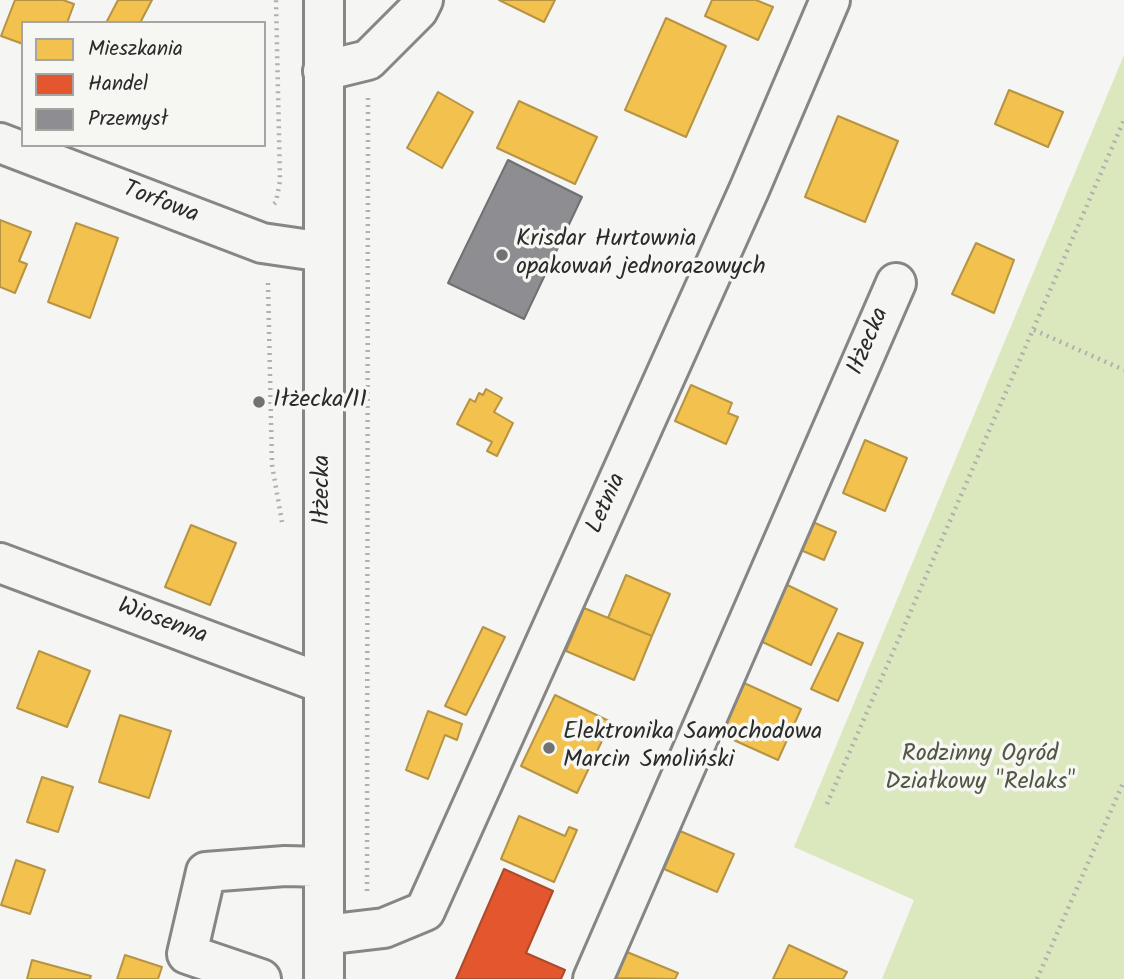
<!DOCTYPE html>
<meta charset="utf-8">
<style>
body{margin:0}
#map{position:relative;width:1124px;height:979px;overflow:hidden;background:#f5f5f3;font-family:Kalam,sans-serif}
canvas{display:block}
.legend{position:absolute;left:21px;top:21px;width:245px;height:126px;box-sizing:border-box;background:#f6f6f2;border:2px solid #a5a5a2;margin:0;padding:9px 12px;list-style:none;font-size:21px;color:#2b2b2b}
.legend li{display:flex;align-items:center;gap:14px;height:35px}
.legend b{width:35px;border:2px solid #a5a5a2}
</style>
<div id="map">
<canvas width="1124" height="979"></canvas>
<ul class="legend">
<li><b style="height:19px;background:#f2c14e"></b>Mieszkania</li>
<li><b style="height:19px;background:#e4572e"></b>Handel</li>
<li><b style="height:19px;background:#8d8d92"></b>Przemysł</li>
</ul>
</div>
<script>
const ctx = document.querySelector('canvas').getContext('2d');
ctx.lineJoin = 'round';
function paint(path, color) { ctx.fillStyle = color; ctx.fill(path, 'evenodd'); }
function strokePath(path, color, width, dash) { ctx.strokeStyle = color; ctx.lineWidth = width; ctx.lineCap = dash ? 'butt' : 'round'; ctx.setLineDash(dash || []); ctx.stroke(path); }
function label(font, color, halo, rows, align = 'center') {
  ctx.font = font + ' Kalam,sans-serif'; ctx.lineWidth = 7; ctx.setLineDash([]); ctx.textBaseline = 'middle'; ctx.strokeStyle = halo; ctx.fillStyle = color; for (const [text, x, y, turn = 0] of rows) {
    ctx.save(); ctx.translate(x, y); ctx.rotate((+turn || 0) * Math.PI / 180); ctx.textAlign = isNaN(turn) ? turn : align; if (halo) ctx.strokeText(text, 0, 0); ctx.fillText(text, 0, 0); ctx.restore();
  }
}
const green = new Path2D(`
 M1124,55v924h-242l32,-79 -120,-53z`);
const homes = new Path2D(`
 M15,0h48l11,4 -7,19h-44v21l-22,-8z
 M118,0h34l-12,23h-34z
 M499,0h56l-11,22z
 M712,0h44l17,7 -15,33 -53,-24z
 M666,18l60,28 -40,91 -61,-27z
 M1009,90l54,22 -15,35 -53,-23z
 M438,92l35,20 -31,56 -35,-20z
 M519,101l78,36 -22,47 -78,-36z
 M838,116l60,25 -33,81 -60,-25z
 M0,220l31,12 -12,29 8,3 -12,29 -15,-6z
 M76,223l42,15 -28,80 -42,-16z
 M976,243l38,17 -20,53 -42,-19z
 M691,385l41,18 -4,10 10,4 -12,27 -51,-23z
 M486,389l16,9 -8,14 19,11 -16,33 -10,-5 5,-9 -35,-18 13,-25 5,3 4,-9 4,2z
 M865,440l42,18 -22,53 -42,-18z
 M808,520l28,12 -12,28 -28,-12z
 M191,525l45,18 -26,62 -45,-18z
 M626,575l44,19 -18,42 -44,-18z
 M777,580l60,29 -26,56 -61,-29z
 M584,608l68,28 -18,44 -68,-29z
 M483,627l22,10 -39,78 -21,-9z
 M838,633l25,10 -25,58 -27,-12z
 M39,651l51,20 -23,56 -50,-19z
 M742,682l59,27 -23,51 -60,-27z
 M555,695l56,27 -34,71 -56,-27z
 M428,711l34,13 -5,16 -12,-5 -17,44 -22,-9z
 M120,715l51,16 -22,67 -50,-16z
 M42,777l31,10 -15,45 -31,-10z
 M519,816l46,20 4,-9 8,3 -23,52 -53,-23z
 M680,831l54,23 -17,38 -53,-23z
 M16,860l29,10 -15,44 -29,-9z
 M789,945l58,27 -4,7h-70z
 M627,952l51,21 -3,6 -59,-1z
 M125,955l37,12 -4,12h-41z
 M32,960l59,16 -1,3h-63z`);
const shops = new Path2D(`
 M504,869l49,22 -27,62 39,17 -4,9h-105z`);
const industry = new Path2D(`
 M508,160l74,37 -58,122 -76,-36z`);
const path = new Path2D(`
 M274,204l2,-2 4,-21 -4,-181
 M268,283l4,182 10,57
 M1034,330l90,40
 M827,804l297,-684
 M367,891l1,-793
 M1037,979l87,-198`);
const minor = new Path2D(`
 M324,0v979
 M323,71l45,-11 50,-50 5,-10
 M0,143l262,100 62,9
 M0,563l324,121
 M324,935l60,-7 41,-17 324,-721 81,-190
 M261,979l-74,-25 19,-82 79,-6 39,1
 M593,979l303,-696`);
const markers = [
 [502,255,7,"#727271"],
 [259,402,7,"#727271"],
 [549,748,7,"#727271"]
];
const streetNames = [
 ["Torfowa",160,204,21],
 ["Iłżecka",870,342,-67],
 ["Iłżecka",324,490,-90],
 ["Letnia",608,504,-66],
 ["Wiosenna",162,623,20]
];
const poiNames = [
 ["Krisdar Hurtownia",516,241],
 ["opakowań jednorazowych",516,269],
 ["Iłżecka/11",273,402],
 ["Elektronika Samochodowa",563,734],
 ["Marcin Smoliński",563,762]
];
const parkNames = [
 ["Rodzinny Ogród",980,756],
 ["Działkowy \"Relaks\"",980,784]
];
paint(green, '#dbe7bd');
paint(homes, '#f2c14e');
strokePath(homes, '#b69444', 2);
paint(shops, '#e4572e');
strokePath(shops, '#ac4a2d', 2);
paint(industry, '#8d8d92');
strokePath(industry, '#707073', 2);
strokePath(minor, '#868685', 44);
strokePath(path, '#b0b0af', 4.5, [2, 5]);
strokePath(minor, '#f5f5f3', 38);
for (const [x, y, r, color] of markers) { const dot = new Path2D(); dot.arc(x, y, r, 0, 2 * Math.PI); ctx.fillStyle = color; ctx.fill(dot); strokePath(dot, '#f6f6f2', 2.5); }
label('24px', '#2b2b2b', '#f6f6f2', streetNames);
label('24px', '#2b2b2b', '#f6f6f2', poiNames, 'left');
label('24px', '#525744', '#f6f6f2', parkNames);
</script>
